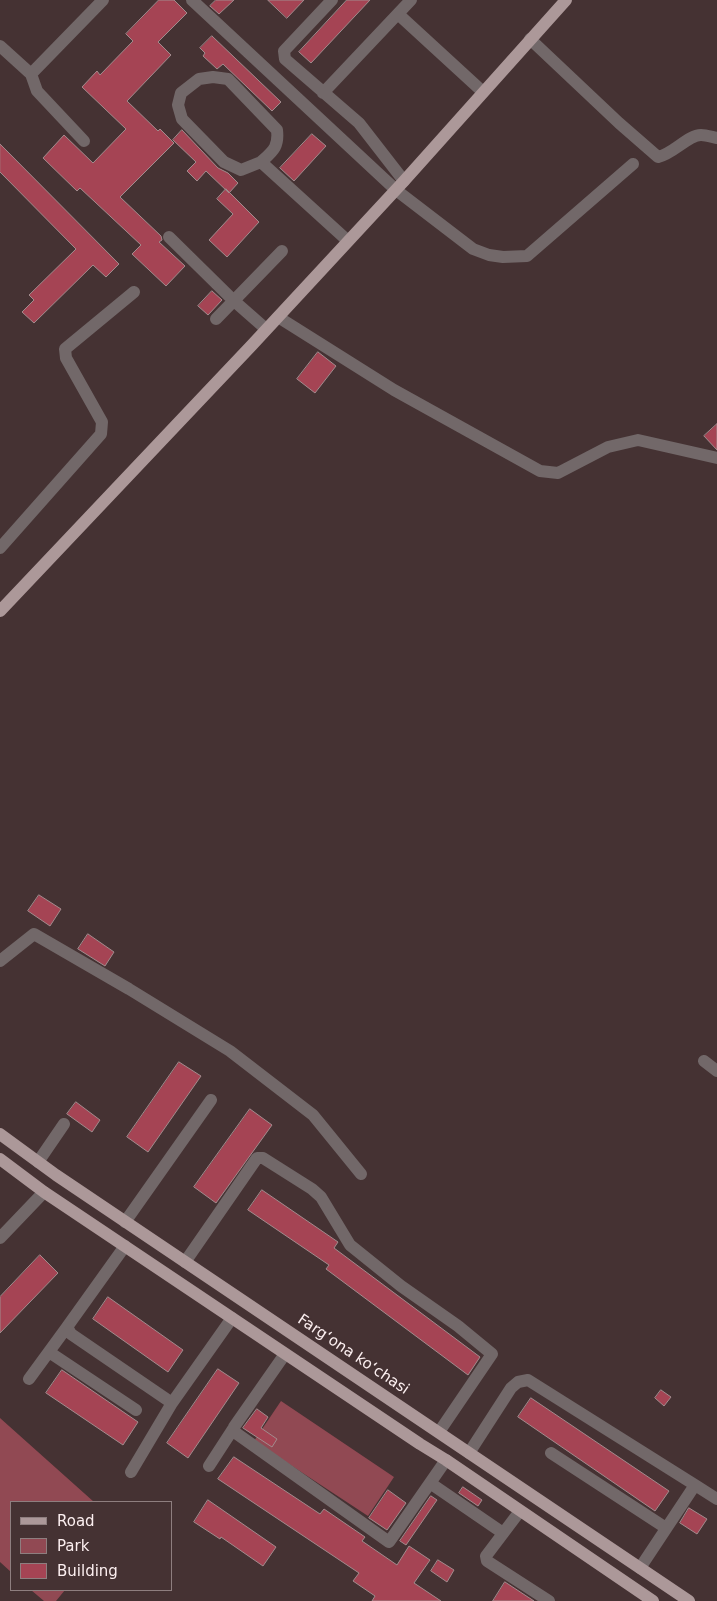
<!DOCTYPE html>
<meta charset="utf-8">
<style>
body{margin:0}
#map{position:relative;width:717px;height:1601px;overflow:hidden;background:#453233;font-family:"DejaVu Sans",sans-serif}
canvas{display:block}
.legend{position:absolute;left:10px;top:1501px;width:162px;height:90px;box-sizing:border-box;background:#453233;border:1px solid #8e7e7f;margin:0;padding:6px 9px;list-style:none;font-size:15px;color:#fceff0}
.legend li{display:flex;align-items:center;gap:10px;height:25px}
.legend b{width:25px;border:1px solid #8e7e7f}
</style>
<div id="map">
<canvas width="717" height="1601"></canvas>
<ul class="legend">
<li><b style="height:6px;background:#ac9899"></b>Road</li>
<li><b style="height:14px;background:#914953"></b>Park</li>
<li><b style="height:14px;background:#a54454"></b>Building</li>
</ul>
</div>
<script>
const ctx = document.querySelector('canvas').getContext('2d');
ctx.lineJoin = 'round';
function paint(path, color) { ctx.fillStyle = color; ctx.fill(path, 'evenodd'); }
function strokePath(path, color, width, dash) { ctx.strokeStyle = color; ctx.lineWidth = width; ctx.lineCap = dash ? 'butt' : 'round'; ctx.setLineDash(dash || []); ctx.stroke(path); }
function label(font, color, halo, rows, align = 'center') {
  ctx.font = font + ' "DejaVu Sans",sans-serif'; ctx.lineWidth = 4; ctx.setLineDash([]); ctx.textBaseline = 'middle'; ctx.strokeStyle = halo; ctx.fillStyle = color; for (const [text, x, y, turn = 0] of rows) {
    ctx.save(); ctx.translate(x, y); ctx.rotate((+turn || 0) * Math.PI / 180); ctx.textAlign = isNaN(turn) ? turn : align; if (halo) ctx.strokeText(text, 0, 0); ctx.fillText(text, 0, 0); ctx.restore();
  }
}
const green = new Path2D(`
 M281,1401l113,76 -26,39 -114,-75z
 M0,1418l94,84h-83v70l-11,-10z
 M31,1590h34l-9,11h-12z`);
const building = new Path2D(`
 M159,0h15l13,13 -29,29 13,13 -44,46 31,30 2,-2 14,14 -54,54 41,39 1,4 -3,2 26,24 -19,20 -34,-32 9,-9 -61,-57 -3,3 -34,-33 21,-23 29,28 33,-34 -44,-42 15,-16 3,4 33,-34 -7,-7z
 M216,0h18l-15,14 -9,-8z
 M268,0h36l-17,18z
 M347,0h23l-59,63 -12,-11z
 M212,36l69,66 -9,9 -49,-47 -6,5 -14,-13 2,-3 -5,-5z
 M182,130l36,38 10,5 10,10 -9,10 -23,-22 -9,10 -10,-10 9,-9 -23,-22z
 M312,134l14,12 -32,35 -14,-13z
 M0,144l119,120 -13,13 -13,-12 -59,58 -12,-11 12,-12 -5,-5 47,-46 -76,-77z
 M226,189l33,33 -32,35 -18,-17 24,-26 -16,-15z
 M212,291l10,9 -14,15 -10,-9z
 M318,352l18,14 -21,27 -18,-14z
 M717,424v26l-13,-14z
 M39,895l22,14 -11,17 -22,-15z
 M88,934l26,18 -9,14 -27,-17z
 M179,1062l22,14 -53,76 -21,-15z
 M76,1102l24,18 -8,12 -25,-18z
 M250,1109l22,16 -56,78 -22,-16z
 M262,1190l76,52 -4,6 146,109 -12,18 -142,-106 3,-4 -81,-55z
 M40,1255l18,18 -58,60v-36z
 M108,1297l75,53 -15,22 -75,-53z
 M218,1369l21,14 -51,75 -21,-15z
 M62,1370l76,52 -15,23 -77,-52z
 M661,1390l10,7 -7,9 -9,-8z
 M531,1398l138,93 -14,20 -137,-94z
 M257,1409l11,8 -7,11 16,11 -5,8 -29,-19z
 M234,1457l86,57 4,-5 41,28 -3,4 35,24 12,-19 21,14 -16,23 27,18h-69l3,-5 -22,-15 6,-8 -141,-94z
 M463,1487l19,13 -4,6 -19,-13z
 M388,1490l18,13 -19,27 -18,-12z
 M431,1496l6,4 -31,45 -6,-4z
 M208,1500l68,47 -13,19 -42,-29 -1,2 -26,-17z
 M689,1508l18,11 -10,15 -17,-11z
 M438,1560l16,10 -7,12 -16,-11z
 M505,1582l29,19h-41z`);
const minor = new Path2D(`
 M192,0l204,190 77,59 16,6 14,2 24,-1 106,-92
 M332,0l-48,51 1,8 74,64 45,58
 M398,14l85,78
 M530,39l89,84 39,34c15,-3 30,-22 43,-22 5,0 11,2 16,3
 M0,46l31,28 72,-74
 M31,74l6,17 47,50
 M323,93l88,-93
 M261,162l-20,8 -17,-8 -42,-43 -4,-14 3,-12 18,-14 14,-2 15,2 49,51c2,17 -4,21 -16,32l87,79
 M169,237l64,63 33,29
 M278,317l116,73 146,81 18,2 50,-26 30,-7 79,18
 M216,319l66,-68
 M0,548l101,-114 1,-12 -36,-64 -1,-9 69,-57
 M0,961l34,-27 95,55 101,62 83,64 48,59
 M704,1061l13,10
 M38,1162l26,-38
 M125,1222l86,-122
 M0,1238l44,-46
 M125,1246l-58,81 4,7 101,69 60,-85
 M185,1262l72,-104h6l49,31 9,8 29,48 51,41 57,40 34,28 -53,78
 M49,1352l87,58
 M285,1354l-51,73 -1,4 156,111 57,-82
 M29,1379l38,-52
 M469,1453l42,-65 7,-6 10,-2 167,105
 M551,1453l115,75
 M209,1466l24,-37
 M131,1472l41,-69
 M430,1483l73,50
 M520,1511l-34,45 1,5 62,40
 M640,1568l55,-83 22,14`);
const major = new Path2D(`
 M0,611l252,-266 152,-164 162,-181
 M0,1134l56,41 633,426
 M0,1159l44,33 376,252 26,16 207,141`);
const streetNames = [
 ["Fargʻona koʻchasi",353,1355,34]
];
paint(green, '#914953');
paint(building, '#a54454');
strokePath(building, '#a28b8d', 1);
strokePath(minor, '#726869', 12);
strokePath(major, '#ac9899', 12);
label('15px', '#fceff0', '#453233', streetNames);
</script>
